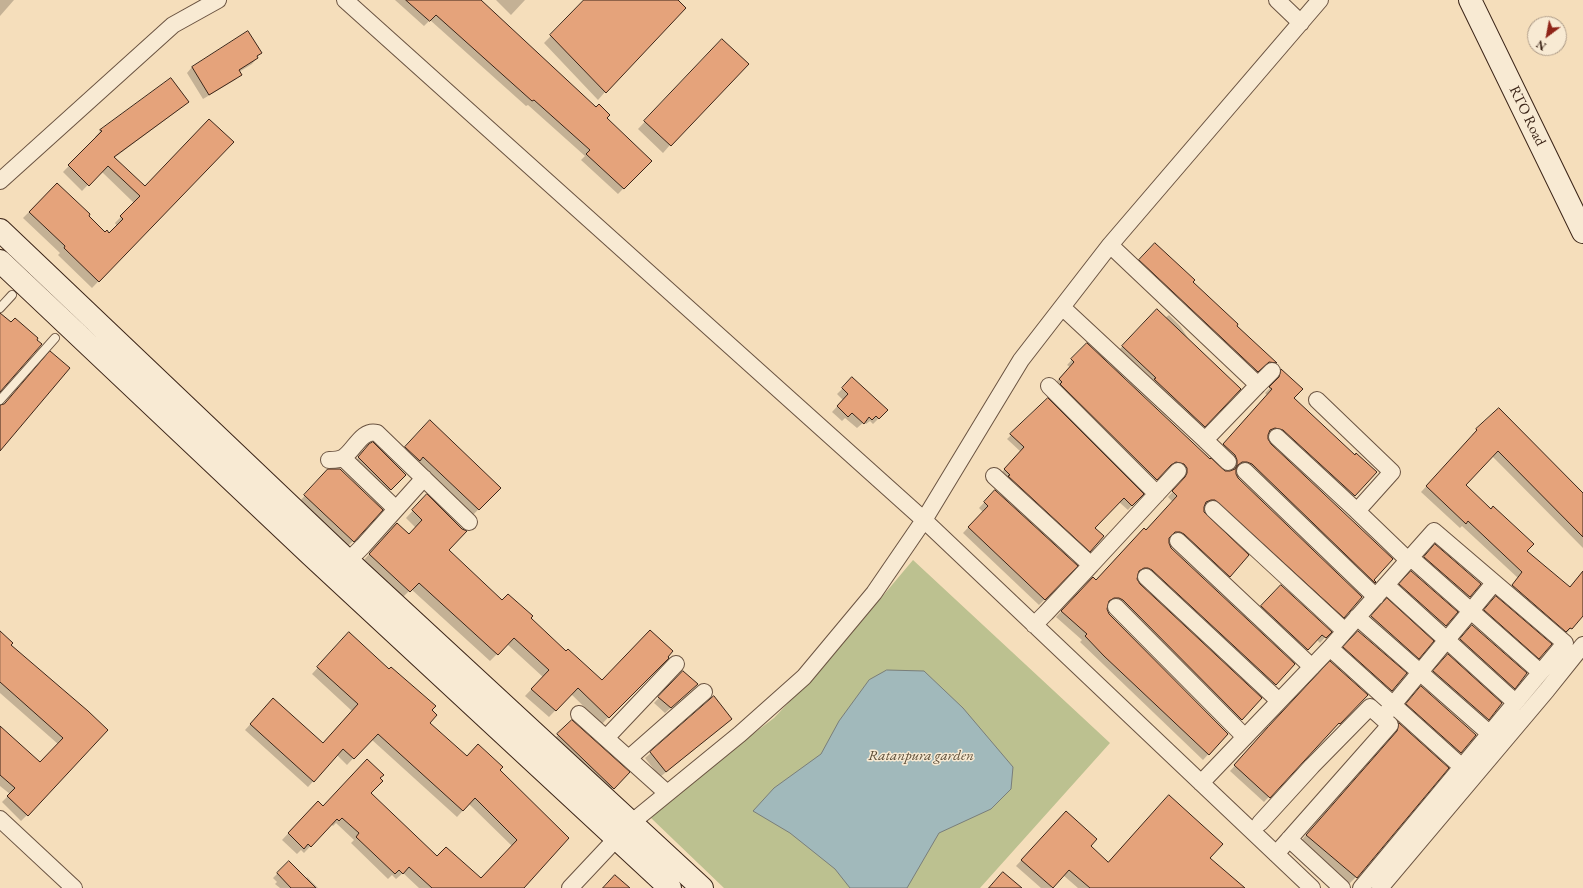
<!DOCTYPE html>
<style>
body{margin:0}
#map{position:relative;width:1583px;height:888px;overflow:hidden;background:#f5debb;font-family:"EB Garamond",serif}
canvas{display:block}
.north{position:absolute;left:1527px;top:16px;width:40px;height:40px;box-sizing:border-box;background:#f8ead3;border:1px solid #ad9b88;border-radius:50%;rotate:212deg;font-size:11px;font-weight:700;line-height:16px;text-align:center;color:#3c2518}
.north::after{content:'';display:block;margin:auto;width:14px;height:18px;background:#8f2418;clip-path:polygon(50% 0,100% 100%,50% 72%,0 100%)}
</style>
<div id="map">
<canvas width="1583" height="888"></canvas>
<div class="north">N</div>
</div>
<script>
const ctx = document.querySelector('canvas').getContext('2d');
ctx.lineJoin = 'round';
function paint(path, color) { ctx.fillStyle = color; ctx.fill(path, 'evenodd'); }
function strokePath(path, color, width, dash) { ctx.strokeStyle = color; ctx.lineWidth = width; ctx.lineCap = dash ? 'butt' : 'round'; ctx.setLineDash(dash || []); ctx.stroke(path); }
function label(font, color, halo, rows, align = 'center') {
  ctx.font = font + ' "EB Garamond",serif'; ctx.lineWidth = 3; ctx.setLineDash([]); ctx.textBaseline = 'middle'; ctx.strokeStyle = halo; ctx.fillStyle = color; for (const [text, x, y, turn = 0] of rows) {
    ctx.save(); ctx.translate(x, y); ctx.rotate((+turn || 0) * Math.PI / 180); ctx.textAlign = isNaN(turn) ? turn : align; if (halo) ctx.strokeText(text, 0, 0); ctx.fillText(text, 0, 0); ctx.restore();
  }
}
const green = new Path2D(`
 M913,560l197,183 -130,145h-256l-73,-70 44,-40 79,-60 54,-57z`);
const water = new Path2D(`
 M887,670l37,1 39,37 50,59 -2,22 -20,20 -52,24 -32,55h-57l-15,-19 -45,-36 -37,-22 21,-23 47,-34 18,-33 30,-41z`);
const shadow = new Path2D(`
 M0,0h14l-14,16z
 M395,0h84l171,161 -32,33 -37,-34 4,-4 -57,-51 -2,1 -96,-86 -6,6z
 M496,0h29l-14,15z
 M586,0h90l-71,92 -7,8 -54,-57z
 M715,47l-45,98 -7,8 -25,-24z
 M256,57l1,1 -5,6 -13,8 1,2 -5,6 -32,19 -16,-26 5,-6z
 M187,102l-6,6 -67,50 30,29 88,-45 -140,146 -34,-33 2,-2 -37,-35 34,-34 48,49 4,1 8,-8 -2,-3 19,-20 -33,-32 -19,20 -19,-19 33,-34 -1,-1 6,-7z
 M1150,250l41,32 85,81 -5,5 -8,-1 -11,10 -117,-111z
 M1157,310l8,8 4,-3 11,11 12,18 47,45 -39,41 -82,-79z
 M1087,344l123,117 15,11 7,-1v-6l-13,-15 48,-55 -2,-2 9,-9 2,-9 5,-5 12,28 62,58 21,16 -27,29 -71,-66 -9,-2 -2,7 108,142 -6,5 -128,-120h-5l-1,2v5l109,143 -5,5 -129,-117h-6l-1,8 26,63 -5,5 -50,-44h-5l-1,7 3,5 122,115 -23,25 -127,-116h-6l-1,7 106,139 -5,5 -124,-121h-6l-1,6 2,5 119,120 -24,26 -123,-118 2,-2 -26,-23 31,-33 8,-3 78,-79 -5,-5 12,-13 2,-5v-6l-3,-4 -9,-2 -19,18 -97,-101 16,-17 -3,-2z
 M847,384l40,26 -14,14 -3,-3 -4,3 -2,-2 -7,6 -12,-10 -3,3 -10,-9 11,-12 -6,-6z
 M1048,399l94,95 -14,16 -9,-8 -25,26 -4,23 -4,4 -86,-81 21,-22 -14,-13z
 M1498,409l85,86v53l-91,-92 -27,29 61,66 43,37 14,-17v43l-17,20 -59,-43 11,-13 -56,-52 -2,2 -39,-36 52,-56 -1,-1z
 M430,422l69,66 -28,29 -73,-62z
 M372,444l33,31 -20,20 -32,-32z
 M329,470l24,71 -7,7 -48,-45z
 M995,491l50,108 -6,6 -76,-72 20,-21 -4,-4z
 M420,503l28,47 54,51 28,17 36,34 36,29 33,8 -33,35 -31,-30 -22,23 -24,-21 18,-19 -36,-33 -17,17 -79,-72 -9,9 -39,-37 27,-30 19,4 7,-7 -10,-10z
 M1430,551l50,33 -16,18 -45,-39z
 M1406,578l50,34 -16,19 -45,-41z
 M1275,591l55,41 -10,11 -3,-3 -15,15 -46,-43z
 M1490,603l49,55 -6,6 -54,-48z
 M1381,605l37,53 -5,5 -47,-41z
 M1472,626l54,48 -18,19 -53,-48z
 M0,632l10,13 78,67 -61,103 -6,6 -19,-19 8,-8 -10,-8v-59l40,36 18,-19 -58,-51z
 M1353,637l52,36 -19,23 -47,-43z
 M343,640l88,70 -3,13 38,35 33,13 69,67 -46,50h-103l-16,-15 -7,6 -4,-4 -4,4 -37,-36 3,-3 -18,-17 -3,3 -2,-2 -27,29 -3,-3 -4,4 -15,-14 30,-32 11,-1 56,-29 -9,15 67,64 44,22 31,-33 -43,-42 -12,13 -86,-78 -24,26 -10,-10 -29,32 -63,-57 22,-24 55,38 30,-33 -40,-37z
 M1442,661l59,42 -19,22 -54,-48z
 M1325,668l41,27 -33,33 -69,74 -34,-31z
 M683,672l14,12 -32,29 -11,-10z
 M1421,687l54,48 -22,25 -54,-48z
 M572,721l56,51 -20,21 -55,-53z
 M726,724l-66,53 -15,-19 6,-5z
 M1399,724l-43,153 -7,7 -50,-41 91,-103 2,-8z
 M1060,818l48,45 101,-5 34,30h-165l-15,-13 -12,13h-10l-25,-22z
 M289,862l17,17 1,-2 11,11h-38l-5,-4 2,-2 -4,-4z`);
const building = new Path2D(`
 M406,0h75l115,107 3,-3 11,11 -3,3 45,43 -28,28 -38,-35 4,-4 -56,-50 -2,1 -96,-86 -6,6z
 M584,0h94l8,8 -80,85 -56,-58z
 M248,31l14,22 -5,3 1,2 -19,12 3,5 -33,20 -17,-28z
 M722,39l27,25 -78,82 -27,-25z
 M171,78l18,24 -75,55 31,29 64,-67 25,23 -135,140 -35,-34 1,-2 -36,-34 28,-29 33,31 -1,2 16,16 2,-2 2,3 14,-14 -3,-3 20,-20 -32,-30 -19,20 -21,-21 34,-34 -2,-1z
 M1155,243l40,37 -2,2 45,42 -1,2 40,37 -8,-1 -11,10 -119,-112z
 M1157,309l84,80 -36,38 -51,-48 2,-1 -34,-32z
 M0,313l11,9 4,-4 23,20 -1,2 5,4 -42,48z
 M1087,343l123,116 1,-1 14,13h5l5,-2 2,-4v-5l-2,-5 -12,-11 49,-55 -3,-2 10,-10 2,-8 22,20 -9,9 61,57 1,-2 21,19 -22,24 -72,-66 -8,-2 -5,2 -2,5v4l3,5 122,115 -19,21 2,2 -1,1 -123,-119 -5,-2h-5l-4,3 -2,4v5l2,4 124,119 -18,21 -129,-118h-4l-5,2 -2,5v5l45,43 -19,22 -46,-43 -4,-2h-5l-6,6v5l2,5 124,116 -19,21 -124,-115 -4,-2h-4l-5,3 -2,8 3,5 122,114 -20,22 -119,-120 -4,-2h-5l-5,3 -2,8 2,5 119,120 -19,21 -105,-99 -19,-20 2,-2 -26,-23 32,-34 3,3 48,-52 2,2 31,-34 -5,-5 13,-14 2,-4v-5l-3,-4 -8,-2 -5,3 -14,15 -97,-96 2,-2 -3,-3 15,-17 -3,-3z
 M50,351l20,17 -70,83v-46l4,-1z
 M852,377l36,33 -9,9 -3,-3 -4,4 -3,-3 -5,7 -12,-11 -4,4 -11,-11 11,-12 -6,-6z
 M1048,398l96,96 -12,12 -8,-8 -29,30 9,8 -14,16 -82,-76 2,-1 -6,-6 20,-22 -14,-13z
 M1499,408l84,85v44l-85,-86 -32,34 25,24 2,-3 41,38 -7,7 43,36 13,-16v45l-11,13 -2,-1 -4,4 -54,-47 10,-13 -54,-51 -2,3 -40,-38 51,-56 -1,-1z
 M430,420l71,68 -22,22 -56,-53 -3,4 -15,-14z
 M373,442l33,33 -15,15 -33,-33 11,-13z
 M328,469h12l43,41 -29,32 -50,-47z
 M995,490l83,76 -33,34 -77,-73 20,-21 -4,-4z
 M427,494l35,35 5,2 -18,19 53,50 6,-6 25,22 -2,2 35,33 2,-2 34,31 48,-50 23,21 -5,6 1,1 -60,60 -31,-30 -22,23 -25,-22 18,-19 -35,-32 -16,17 -79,-72 -9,9 -41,-38 28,-31 12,11 13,-14 -10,-10z
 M1435,544l46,40 -11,13 -46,-40z
 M1411,571l47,41 -12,14 -47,-42z
 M1281,585l51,47 -6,6 -4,-3 -14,15 -47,-44z
 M1496,596l56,48 -13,15 -55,-49z
 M1387,598l47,43 -15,18 -48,-43z
 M1472,625l55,48 -12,16 -55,-50z
 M0,631l13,12 -2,2 77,66 20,19 -80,86 -21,-20 8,-8 -15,-13v-49l40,36 23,-24 -63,-56z
 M1358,631l49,42 -15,18 -49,-44z
 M349,632l40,37 2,-2 45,39 -4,4 5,5 -7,8 37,33 11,-12 25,23 -3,3 69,68 -45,50h-92l-23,-21 -6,7 -4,-4 -4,4 -39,-37 3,-4 -17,-15 -3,3 -2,-2 -26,28 -3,-3 -4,5 -16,-16 30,-32 5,5 44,-47 17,16 -4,3 3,3 -12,12 66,63 9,-9 35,31 36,-38 -42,-42 -12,13 -85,-77 -24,25 -11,-10 -29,33 -64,-58 23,-26 50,45 35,-39 -41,-37z
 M1448,654l54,49 -13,17 -56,-49z
 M1330,661l38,34 -28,29 -1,-1 -69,75 -36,-33 34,-38z
 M683,671l15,13 -27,24 -13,-11z
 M1421,686l55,49 -15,18 -55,-49z
 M714,696l18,23 -66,53 -16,-20z
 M572,720l58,52 -16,17 -57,-55z
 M1399,723l50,45 -92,110 -51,-43 91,-104z
 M1169,795l54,49 -13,14 35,30h-155l-21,-18 -16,18 -32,-28 45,-49 31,28 -6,7 17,16z
 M289,861l27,27h-25l-14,-15z
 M1003,872l19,16h-33z
 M615,875l15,13h-27z`);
const lane = new Path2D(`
 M0,308l12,-13
 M0,400l55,-62`);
const street = new Path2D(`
 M345,0l579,520 388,368
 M1277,0l24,23
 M0,181l173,-156 45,-25
 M1110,245l148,140 14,-14
 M1062,307l143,133
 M1049,386l108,108
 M1317,400l75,72 -35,39 52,50
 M1277,437l80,74
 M343,458l53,51
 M329,460c5,0 11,0 15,-3 11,-8 18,-28 33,-24l92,89
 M1228,462l-23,-22 53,-55
 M1245,471l131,126
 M994,476l97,89 87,-94
 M1213,509l132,122
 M1178,541l134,126
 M1411,558l129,114
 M348,561l15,-15 61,-68
 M1146,577l133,124
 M1386,585l129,117
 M1116,607l129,130
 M1357,617l132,116
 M1034,625l12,-12 45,-48
 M1330,648l132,119
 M1387,712l107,-129
 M579,714l88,79
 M606,738l70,-74
 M629,758l75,-66
 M1201,783l129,-135 104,-117 131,112 -204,245
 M0,819l74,69
 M1260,823l52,-57 58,-59 20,18 -114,129
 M1289,839l53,49
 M570,888l61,-65 109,-89 64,-57 70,-84 50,-73 97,-160 89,-115 210,-245
 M1380,888l167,-198 36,-45`);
const secondary = new Path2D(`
 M1470,0l113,232
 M0,230l348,331 354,327
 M0,261l311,294 359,333`);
const streetNames = [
 ["RTO Road",1527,116,64]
];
const parkNames = [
 ["Ratanpura garden",921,756]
];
paint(green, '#bcc190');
paint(water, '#a1b9bb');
strokePath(water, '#797e7a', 1);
paint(shadow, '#0003');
paint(building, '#e5a37b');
strokePath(building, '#3c2518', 1);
strokePath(lane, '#6a5341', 10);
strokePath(street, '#6a5341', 18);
strokePath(secondary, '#3c2518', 24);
strokePath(lane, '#f8ead3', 8);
strokePath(street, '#f8ead3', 16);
strokePath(secondary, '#f8ead3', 22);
label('15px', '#3c2518', '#f8ead3', streetNames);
label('italic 15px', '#5c4c36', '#f8ead3', parkNames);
</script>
